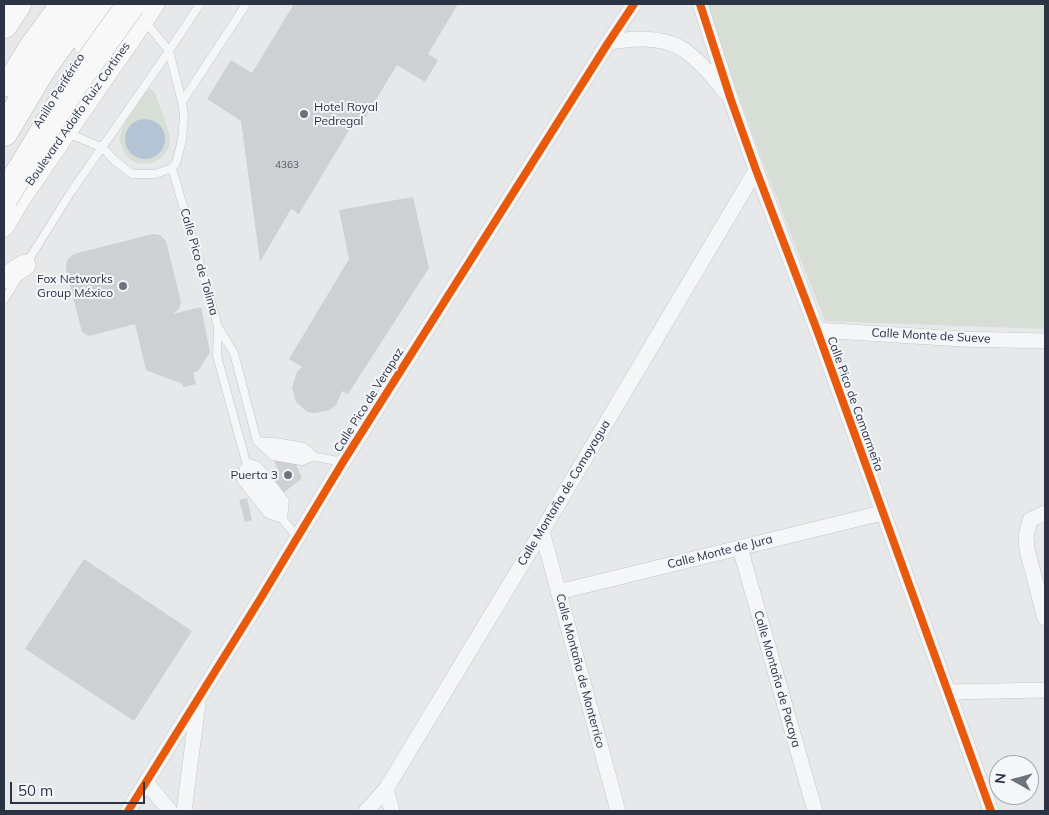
<!DOCTYPE html>
<meta charset="utf-8">
<style>
body{margin:0}
#map{position:relative;width:1049px;height:815px;overflow:hidden;background:#e6e8ea;font-family:Mulish,sans-serif}
canvas{display:block}
.frame{position:absolute;inset:0;border:5px solid #2b3445;pointer-events:none}
.north{position:absolute;left:989px;top:755px;width:50px;height:50px;box-sizing:border-box;background:#f4f6f9;border:1px solid #a4a8b1;border-radius:50%;rotate:277deg;font-size:14px;font-weight:700;line-height:20px;text-align:center;color:#2b3445}
.north::after{content:'';display:block;margin:auto;width:18px;height:22px;background:#6c737f;clip-path:polygon(50% 0,100% 100%,50% 72%,0 100%)}
.scale{position:absolute;left:10px;top:782px;width:135px;height:22px;box-sizing:border-box;border:2px solid #2b3445;border-top:0;padding-left:6px;font-size:15px;line-height:18px;white-space:nowrap;color:#2b3445;-webkit-text-stroke:4px #f4f6f9;paint-order:stroke}
</style>
<div id="map">
<canvas width="1049" height="815"></canvas>
<div class="frame"></div>
<div class="north">N</div>
<div class="scale">50 m</div>
</div>
<script>
const ctx = document.querySelector('canvas').getContext('2d');
ctx.lineJoin = 'round';
function paint(path, color) { ctx.fillStyle = color; ctx.fill(path, 'evenodd'); }
function strokePath(path, color, width, dash) { ctx.strokeStyle = color; ctx.lineWidth = width; ctx.lineCap = dash ? 'butt' : 'round'; ctx.setLineDash(dash || []); ctx.stroke(path); }
function label(font, color, halo, rows, align = 'center') {
  ctx.font = font + ' Mulish,sans-serif'; ctx.lineWidth = 4; ctx.setLineDash([]); ctx.textBaseline = 'middle'; ctx.strokeStyle = halo; ctx.fillStyle = color; for (const [text, x, y, turn = 0] of rows) {
    ctx.save(); ctx.translate(x, y); ctx.rotate((+turn || 0) * Math.PI / 180); ctx.textAlign = isNaN(turn) ? turn : align; if (halo) ctx.strokeText(text, 0, 0); ctx.fillText(text, 0, 0); ctx.restore();
  }
}
const green = new Path2D(`
 M705,4h340v325l-220,-8 -60,-153z
 M151,89l4,4c3,10 16,39 15,48 -3,26 -41,32 -48,6 -2,-4 -3,-8 -2,-11 4,-17 17,-33 28,-46z`);
const water = new Path2D(`
 M125 139a20 20 0 1 1 40 0a20 20 0 1 1-40 0Z`);
const building = new Path2D(`
 M294,4h164l-30,50 10,6 -13,22 -28,-17 -34,56 -6,-4 -58,97 -8,-5 -31,53 -19,-141 -34,-22 24,-39 21,13z
 M413,197l16,71 -81,126 -6,-3 -6,14 -6,5 -15,3 -8,-1 -11,-10 -4,-15 5,-15 5,-5 -13,-8 60,-100 -10,-49z
 M153,234l7,1 6,6 15,61 -2,7 -6,5 28,-7 9,45 -12,19 -5,2 3,11 -13,3 -1,-4 -5,-1 -31,-12 -11,-46 -46,12 -7,-4 -1,-4 -15,-58 1,-10 7,-6z
 M289,448l13,30 -26,21 -12,-14 15,-13 -7,-16z
 M247,498l5,22 -7,2 -6,-22z
 M84,559l108,72 -58,90 -109,-72z`);
const service = new Path2D(`
 M182,102l63,-96v-2
 M68,133l35,15 11,12 18,14h23l17,-6 4,-5 6,-23 2,-24 -2,-14 -13,-51 -25,-31
 M172,168l46,159 -1,29 29,106 1,14 50,61
 M26,264l45,-72 98,-141 31,-47
 M4,300l15,-24
 M218,327l16,26 23,88 17,8 69,13
 M257,441l18,1 29,5 10,9 -12,5 -29,-5z
 M246,462l12,4 27,35 -2,18
 M247,463l33,42 1,8
 M244,468l-3,12 27,34 15,5`);
const minor = new Path2D(`
 M700,4l31,96 25,70 61,160 174,481
 M608,43c22,-5 52,-7 73,5 16,10 33,30 44,44
 M817,330l145,9 83,2
 M1045,513l-15,7 -4,16 1,14 18,68
 M542,531l76,280
 M740,548l75,263
 M558,592l324,-79
 M948,692l97,-2
 M146,782l24,29
 M386,789l6,22
 M128,811l131,-210 84,-139 265,-419 26,-39
 M184,811l14,-107
 M366,811l20,-22 156,-258 214,-361`);
const secondary = new Path2D(`
 M4,226l15,-26 135,-196
 M4,278l21,-13`);
const motorway = new Path2D(`
 M4,24l13,-20
 M88,44l25,-40
 M11,83l21,-34 33,-45
 M4,132l38,-64 46,-64`);
const motorwayBridge = new Path2D(`
 M4,198l67,-110 60,-84`);
const cycleway = new Path2D(`
 M700,4l31,96 25,70 61,160 174,481
 M128,811l131,-210 84,-139 265,-419 26,-39`);
const markers = [
 [304,114,5,"#6c737f"],
 [123,286,5,"#6c737f"],
 [288,475,5,"#6c737f"]
];
const numberNames = [
 ["4363",287,165]
];
const streetNames = [
 ["Anillo Periférico",59,91,-58],
 ["Boulevard Adolfo Ruiz Cortines",78,114,-55],
 ["Calle Pico de Tolima",199,262,74],
 ["Calle Monte de Sueve",931,336,3],
 ["Calle Pico de Verapaz",369,400,-58],
 ["Calle Pico de Camarmeña",855,404,70],
 ["Calle Montaña de Comayagua",564,493,-59],
 ["Calle Monte de Jura",720,552,-14],
 ["Calle Montaña de Monterrico",580,671,75],
 ["Calle Montaña de Pacaya",777,679,74]
];
const poiNames = [
 ["Hotel Royal",314,107,"left"],
 ["Pedregal",314,121,"left"],
 ["Fox Networks",113,279],
 ["Group México",113,293],
 ["Puerta 3",278,475]
];
paint(green, '#d6ded6');
paint(water, '#b4c4d5');
paint(building, '#ced0d3');
strokePath(service, '#c4c6c8', 9);
strokePath(minor, '#c4c6c8', 16);
strokePath(secondary, '#c4c6c8', 22);
strokePath(motorway, '#b8bbbf', 29);
strokePath(service, '#f5f6f7', 8);
strokePath(minor, '#f5f6f7', 15);
strokePath(secondary, '#f8f8f8', 21);
strokePath(motorway, '#f8f8f8', 28);
strokePath(motorwayBridge, '#b8bbbf', 29, []);
strokePath(motorwayBridge, '#f8f8f8', 28);
strokePath(cycleway, '#e8590c', 8);
for (const [x, y, r, color] of markers) { const dot = new Path2D(); dot.arc(x, y, r, 0, 2 * Math.PI); ctx.fillStyle = color; ctx.fill(dot); strokePath(dot, '#f4f6f9', 2); }
label('10px', '#545c69', null, numberNames);
label('12px', '#2b3445', '#f4f6f9', streetNames);
label('12px', '#2b3445', '#f4f6f9', poiNames, 'right');
</script>
